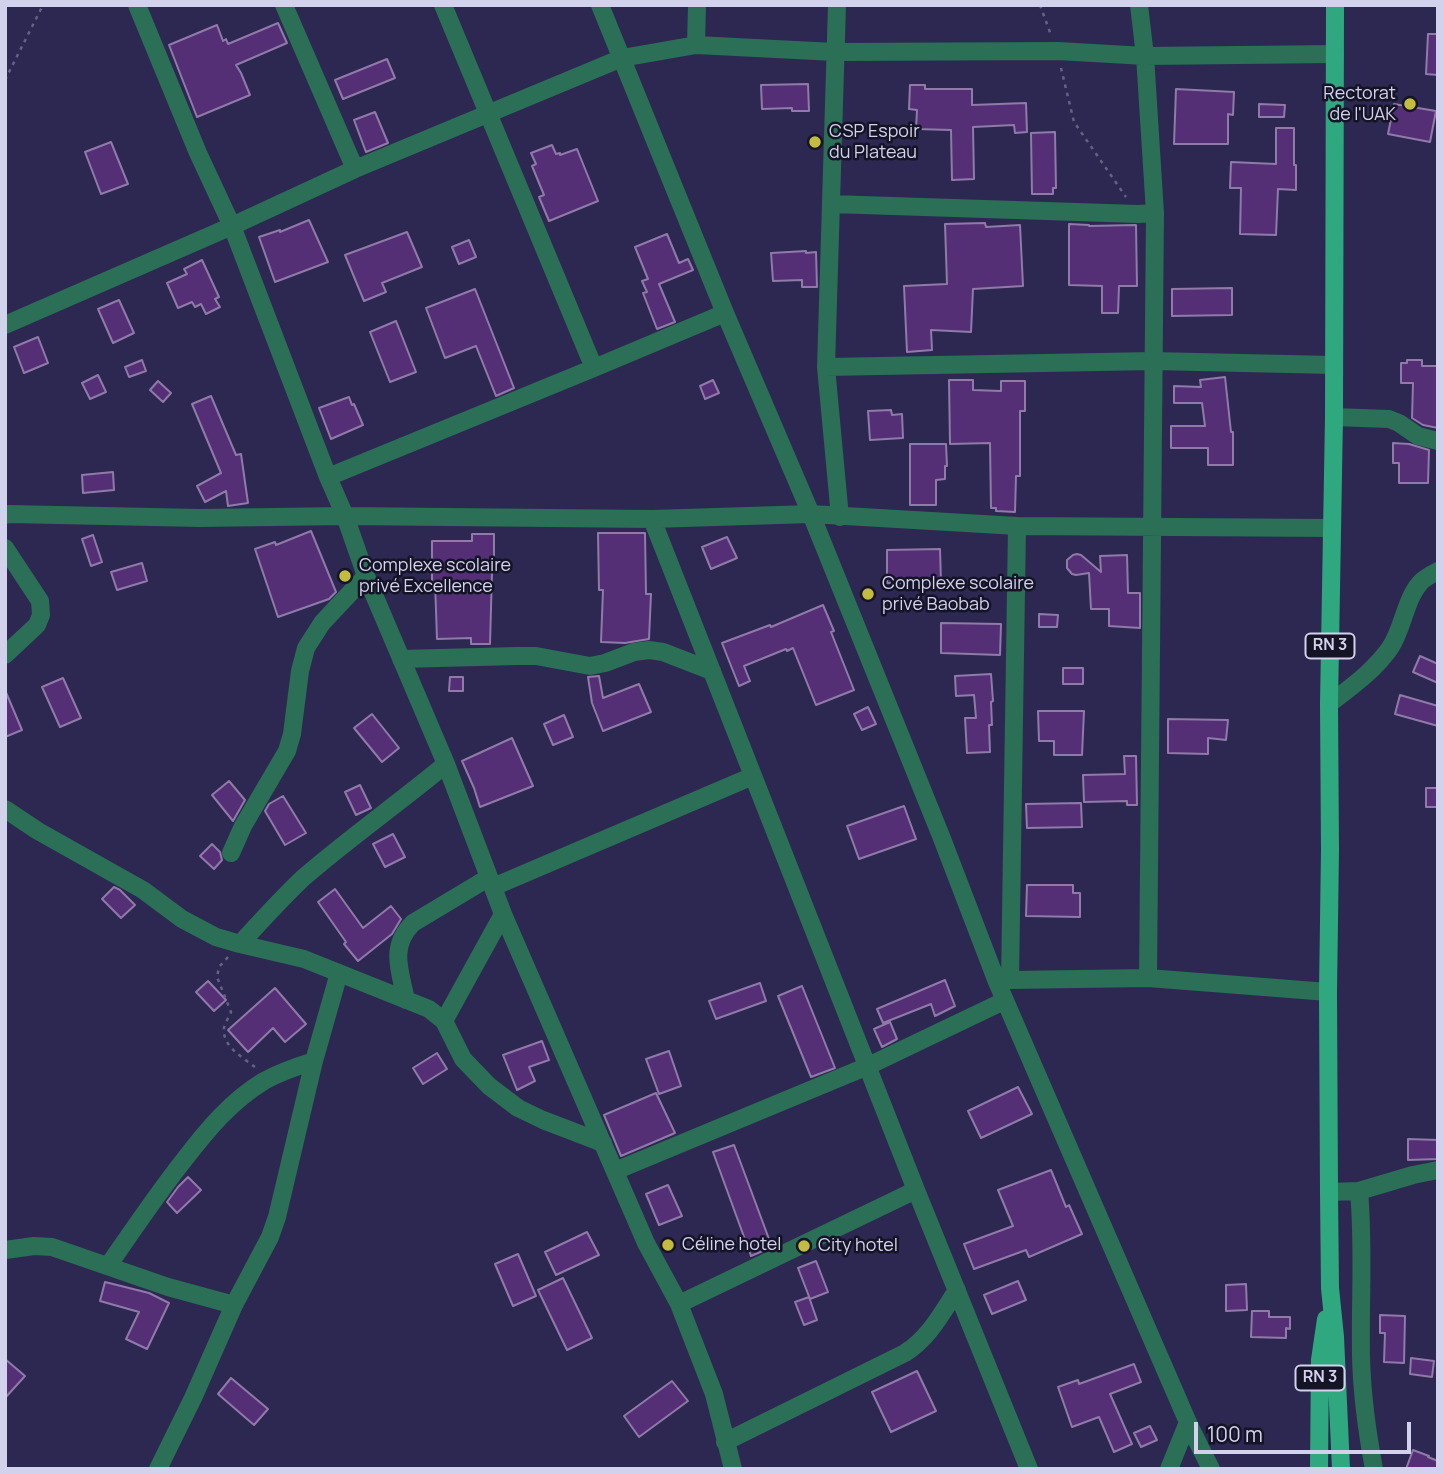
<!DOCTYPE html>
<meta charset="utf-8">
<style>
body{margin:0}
#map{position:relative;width:1443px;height:1474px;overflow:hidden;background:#2c2851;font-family:Manrope,sans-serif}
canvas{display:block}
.frame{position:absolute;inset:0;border:7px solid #d2d2ed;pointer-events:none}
.scale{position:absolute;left:1194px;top:1422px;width:217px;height:32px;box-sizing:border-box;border:4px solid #d2d2ed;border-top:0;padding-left:9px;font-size:21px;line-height:24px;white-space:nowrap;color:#d2d2ed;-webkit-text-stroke:5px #151427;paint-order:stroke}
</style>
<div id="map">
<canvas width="1443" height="1474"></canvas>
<div class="frame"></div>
<div class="scale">100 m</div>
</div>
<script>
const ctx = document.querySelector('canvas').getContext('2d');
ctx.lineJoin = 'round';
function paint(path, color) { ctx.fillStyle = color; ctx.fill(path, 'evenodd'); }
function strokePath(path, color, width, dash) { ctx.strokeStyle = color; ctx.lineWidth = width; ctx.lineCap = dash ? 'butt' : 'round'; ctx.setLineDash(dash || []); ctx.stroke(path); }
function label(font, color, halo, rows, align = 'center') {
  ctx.font = font + ' Manrope,sans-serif'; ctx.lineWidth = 5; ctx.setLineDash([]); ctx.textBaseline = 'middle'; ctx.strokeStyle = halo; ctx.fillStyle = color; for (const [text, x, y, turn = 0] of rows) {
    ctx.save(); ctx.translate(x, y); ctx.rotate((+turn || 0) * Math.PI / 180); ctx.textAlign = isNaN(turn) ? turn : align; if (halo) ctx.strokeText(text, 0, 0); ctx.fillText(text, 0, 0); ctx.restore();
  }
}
const building = new Path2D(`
 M278,23l9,20 -51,22 5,8 9,22 -53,22 -28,-72 48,-20 6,16 3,-2 2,5z
 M1428,34h10v41l-12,-1z
 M387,59l8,19 -52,21 -8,-19z
 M808,84l1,27h-17v-3l-30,1 -1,-24z
 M910,85h15v4h47v16l54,-2 1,29 -12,1 -1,-8 -41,2 1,52 -22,1 -1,-50 -35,-1 1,-19 -8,-1z
 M1176,89l58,3 -1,23 -5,-1v30h-54z
 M1259,104l26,1 -1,12h-25z
 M1394,104l42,7 -6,31 -42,-8z
 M375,112l13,31 -22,9 -12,-32z
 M1276,128h18v37h2v25l-18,-1 -2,46 -36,-1 1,-46h-11l1,-26 45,2z
 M1055,132l1,56h-3v6h-21l-1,-61z
 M111,142l17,42 -27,10 -16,-42z
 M552,145l4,9 4,-1v2l17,-6 21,52 -49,20 -10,-24 5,-2 -12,-29 4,-2 -5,-11z
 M309,220l19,42 -53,20 -16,-45 21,-7v2z
 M985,223l1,4 34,-2 3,61 -50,3 -2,43 -40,-2 1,20 -25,2 -3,-66 43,-2 -2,-60z
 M1069,224l20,1v1l47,-1 1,61h-18l-1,27h-16v-27l-33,-1z
 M407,232l15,35 -40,16 4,9 -22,9 -19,-46z
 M667,234l12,29 9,-4 5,11 -34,14 16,38 -18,7 -14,-36 4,-1 -5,-11 6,-2 -13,-32z
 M469,240l7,17 -17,7 -7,-17z
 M806,251v2l10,-1 1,35h-15v-7l-29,1 -2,-28z
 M202,260l17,37 -4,2 5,8 -14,7 -5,-10 -6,3 -3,-5 -14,6 -11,-25 20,-9 -3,-5z
 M1232,288v27l-60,1v-27z
 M475,289l39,99 -18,8 -20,-50 -31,12 -19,-50z
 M119,300l15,33 -21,10 -15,-34z
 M396,321l20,51 -26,10 -20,-50z
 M38,337l10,26 -24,10 -10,-26z
 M142,360l4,11 -17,6 -4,-10z
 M1407,360h15v6h16v62l-15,-3 -11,-7 1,-35h-12v-20h6z
 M98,375l8,17 -16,7 -8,-16z
 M1225,377l6,55h2v33h-25v-17h-37v-22h34l-3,-23h-28v-17l27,1 -1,-7z
 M713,380l6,13 -14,6 -5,-13z
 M949,380h24v10l28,1v-10h24v30h-5v65h-4l-1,36 -19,-1v-3h-5l-1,-65 -40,1z
 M158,381l13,12 -8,9 -13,-12z
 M211,396l25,59 5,-1 7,49 -20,3 -2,-15 -21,11 -8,-16 24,-13 -29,-69z
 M349,397l3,8 2,-1 9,21 -32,14 -12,-31z
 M891,410l1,5 10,-1 1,24 -33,2 -2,-29z
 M1393,443l16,1 20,6 -1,33h-29v-20h-6z
 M910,444h36l1,22h-2v13l-9,1v25h-26z
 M113,472l1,18 -31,3 -1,-18z
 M311,531l25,61 -7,7 -51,18 -23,-68 20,-7 1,3z
 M598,533h47l1,61h5l-2,45 -24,4 -24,-1 2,-52h-4z
 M472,534h22v38h-2l-2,72h-19v-6l-34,1 -2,-57h-3v-41h40z
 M93,535l9,27 -11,4 -9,-27z
 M727,537l10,21 -26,11 -9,-22z
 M940,549l1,33 -54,1v-33z
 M1077,554l4,1 20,17 -1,-16 27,-1 1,38h12v35l-31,-2v-17h-18l-2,-36 -13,2 -4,-1 -5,-6v-8l6,-5z
 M142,563l5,18 -30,9 -6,-18z
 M823,605l11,26 -3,1 23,58 -38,15 -23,-57 -6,3 -1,-2 -42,17 6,15 -11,5 -17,-43 48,-18 1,2z
 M1039,614l19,1 -1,12h-18z
 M941,623l60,1 -1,31 -59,-2z
 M1420,656l18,8v19l-25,-11z
 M1063,668h20v16h-20z
 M991,674l2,27 -2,1 1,23h-3l1,27 -23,1 -2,-35h11l-2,-23 -18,1 -1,-20z
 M599,676l4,22 36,-14 12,28 -48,19 -11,-28 -4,-26z
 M450,677h13v14h-14z
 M63,678l18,40 -21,9 -18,-40z
 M5,690l17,40 -17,7z
 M1400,695l38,11v20l-43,-12z
 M868,707l8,17 -14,6 -8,-16z
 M1038,711h46l-2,44h-28v-14h-15z
 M372,714l27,34 -17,14 -28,-34z
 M564,715l9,22 -20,8 -9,-21z
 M1168,719l60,1 -2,20 -18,-2v16l-40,-1z
 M512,738l21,48 -53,21 -6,-19 -12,-27z
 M1124,756h12l1,49h-10v-4l-43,1 -1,-27 42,-1z
 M229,781l16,19 -12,21 -21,-26z
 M360,785l11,23 -15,7 -11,-23z
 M1426,788h12v19h-12z
 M283,796l23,37 -21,12 -20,-34 4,-7z
 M1081,803l1,24 -55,1 -1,-24z
 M904,806l12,33 -57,20 -12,-33z
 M393,834l12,23 -20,10 -12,-23z
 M212,844l8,8 2,8 -8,9 -14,-13z
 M1027,885h46v8h7v24l-54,-1z
 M114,887l6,3 15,15 -14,13 -19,-19z
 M335,889l28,39 28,-22 10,13 -9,15 -34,27 -14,-17 2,-2 -28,-40z
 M945,980l10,26 -20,10 -4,-12 -48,19 -6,-14z
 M208,981l18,19 -12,11 -18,-19z
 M760,983l6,18 -50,18 -7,-18z
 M802,986l33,82 -24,9 -33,-81z
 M275,988l31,36 -21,18 -12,-14 -25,24 -20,-22z
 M890,1022l7,17 -15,8 -8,-18z
 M542,1041l7,19 -20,7 6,14 -18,9 -14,-35z
 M669,1051l12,35 -22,8 -13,-35z
 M437,1053l10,16 -24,15 -10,-16z
 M1018,1087l14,27 -51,24 -13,-27z
 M656,1093l19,40 -54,23 -17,-41z
 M1408,1139l30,1v19l-30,1z
 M734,1145l38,102 -21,9 -38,-104z
 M1051,1170l15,37 3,-2 13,29 -53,23 -3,-7 -52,19 -10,-25 49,-18 -15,-36z
 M188,1177l13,13 -24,23 -10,-11 11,-15z
 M668,1185l14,31 -23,9 -13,-31z
 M587,1232l12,23 -43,20 -11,-23z
 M518,1254l18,42 -23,10 -18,-42z
 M816,1261l12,31 -18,7 -12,-31z
 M563,1278l29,60 -25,12 -29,-60z
 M1018,1281l8,19 -34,14 -8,-19z
 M105,1282l44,11 20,10 -22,46 -21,-10 13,-27 -39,-11z
 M1246,1284l1,26 -21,1v-26z
 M809,1297l8,23 -13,5 -9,-23z
 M1252,1311h17v6h21v12l-4,-1v10l-35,-1z
 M1380,1315l25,1 -1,47 -20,-1 1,-29h-5z
 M1411,1358l23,3 -2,16 -22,-3z
 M5,1359l20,17 -20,22z
 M1134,1364l7,18 -31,12 22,50 -18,8 -15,-35 -27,10 -14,-40 20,-7 1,4z
 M917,1371l19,40 -45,21 -19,-40z
 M231,1378l37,31 -14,16 -36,-31z
 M672,1381l16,20 -49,36 -15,-21z
 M1150,1426l7,14 -16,7 -7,-14z
 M1413,1450l16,6 -1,1 10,4v8h-32z`);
const path = new Path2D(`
 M1040,5l11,30
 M1061,68l13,54 52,75
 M5,80l38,-75
 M228,957l-9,10 -2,10 14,35c-2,5 -6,11 -7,16 -2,19 19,29 32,40`);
const minor = new Path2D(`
 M137,5l61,148 34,73 96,251 17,39 21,60 80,188 57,150 143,329 33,61 35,90 19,75
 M284,5l71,164
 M443,5l151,363
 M600,5l125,308 86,201 130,322 56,146 193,445 21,42
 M837,5l-11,362 14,150
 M1139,5l6,51 10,157 -7,765
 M696,45l1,-40
 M831,204l307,10 17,-1
 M5,325l227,-99 123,-57 267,-111 74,-13 139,7 223,-1 87,5 190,-2
 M826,367l327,-6 180,4
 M1334,417l55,2 10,4 19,13 20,5
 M328,477l266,-109 131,-55
 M5,515l4,-1 191,4 145,-2 307,3 159,-5 206,12 314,2
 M652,519l264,671 113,279
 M5,548l35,53 1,14 -4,10 -32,30
 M401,659l116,-3h19l54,10 15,-3 29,-11 15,-2 14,2 49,19
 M1329,704c22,-17 45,-33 61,-56 13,-19 15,-48 30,-65 4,-5 12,-9 18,-12
 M5,809l33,22 105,59 39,29 34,18 24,7 64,15 125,50 15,12 19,38 26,27 29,22 25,12 60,23
 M231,853l12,-27 44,-75 5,-17 8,-63 6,-23 16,-25 44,-47
 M493,887l260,-111
 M240,944c20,-22 41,-45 63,-66 46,-40 96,-75 143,-114
 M1010,980l7,-454
 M1000,982l10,-2 138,-2 180,14
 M406,1000c-6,-30 -17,-53 7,-77l75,-45
 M444,1021l59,-107
 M615,1171l253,-105 136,-65
 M1359,1191c5,55 1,110 2,166 1,38 6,75 13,112
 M1329,1192l30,-1 54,-16 25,-5
 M5,1250l29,-4 18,1 116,40 66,18
 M108,1266c25,-36 49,-72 76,-106 23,-30 47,-59 80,-79 16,-9 34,-15 50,-20
 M679,1304l237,-114
 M725,1442l180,-89c24,-15 37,-40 52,-63
 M158,1469l35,-71 41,-93 36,-68 7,-20 37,-156 25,-88
 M1169,1469l19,-47`);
const primary = new Path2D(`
 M1335,5l-1,412 -5,287 1,146 -2,142 1,200 1,96 5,49 6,132
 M1319,1469l1,-109 6,-41`);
const markers = [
 [1410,104,7,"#c4bc3e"],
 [815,142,7,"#c4bc3e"],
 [345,576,7,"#c4bc3e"],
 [868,594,7,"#c4bc3e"],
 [668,1245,7,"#c4bc3e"],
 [804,1246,7,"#c4bc3e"]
];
const shields = [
 [1330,646,49],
 [1320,1378,49]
];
const shieldNames = [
 ["RN 3",1330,646],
 ["RN 3",1320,1378]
];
const poiNames = [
 ["Rectorat",1396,94,"right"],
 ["de l'UAK",1396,115,"right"],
 ["CSP Espoir",829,132],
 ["du Plateau",829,153],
 ["Complexe scolaire",359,566],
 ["privé Excellence",359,587],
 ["Complexe scolaire",882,584],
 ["privé Baobab",882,605],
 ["Céline hotel",682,1245],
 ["City hotel",818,1246]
];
paint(building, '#542f75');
strokePath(building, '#8f7aa8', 2);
strokePath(path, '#656286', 2.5, [3.5, 5]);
strokePath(minor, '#2a6f56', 18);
strokePath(primary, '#2fa87f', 18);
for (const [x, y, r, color] of markers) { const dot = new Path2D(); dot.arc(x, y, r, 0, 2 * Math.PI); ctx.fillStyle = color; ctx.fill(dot); strokePath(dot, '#151427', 2.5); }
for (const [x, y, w] of shields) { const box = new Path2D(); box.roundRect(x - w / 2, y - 12.5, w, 25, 5); ctx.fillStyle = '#151427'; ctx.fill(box); strokePath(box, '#d2d2ed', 2); }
label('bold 16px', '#d2d2ed', null, shieldNames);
label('18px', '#d2d2ed', '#151427', poiNames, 'left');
</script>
